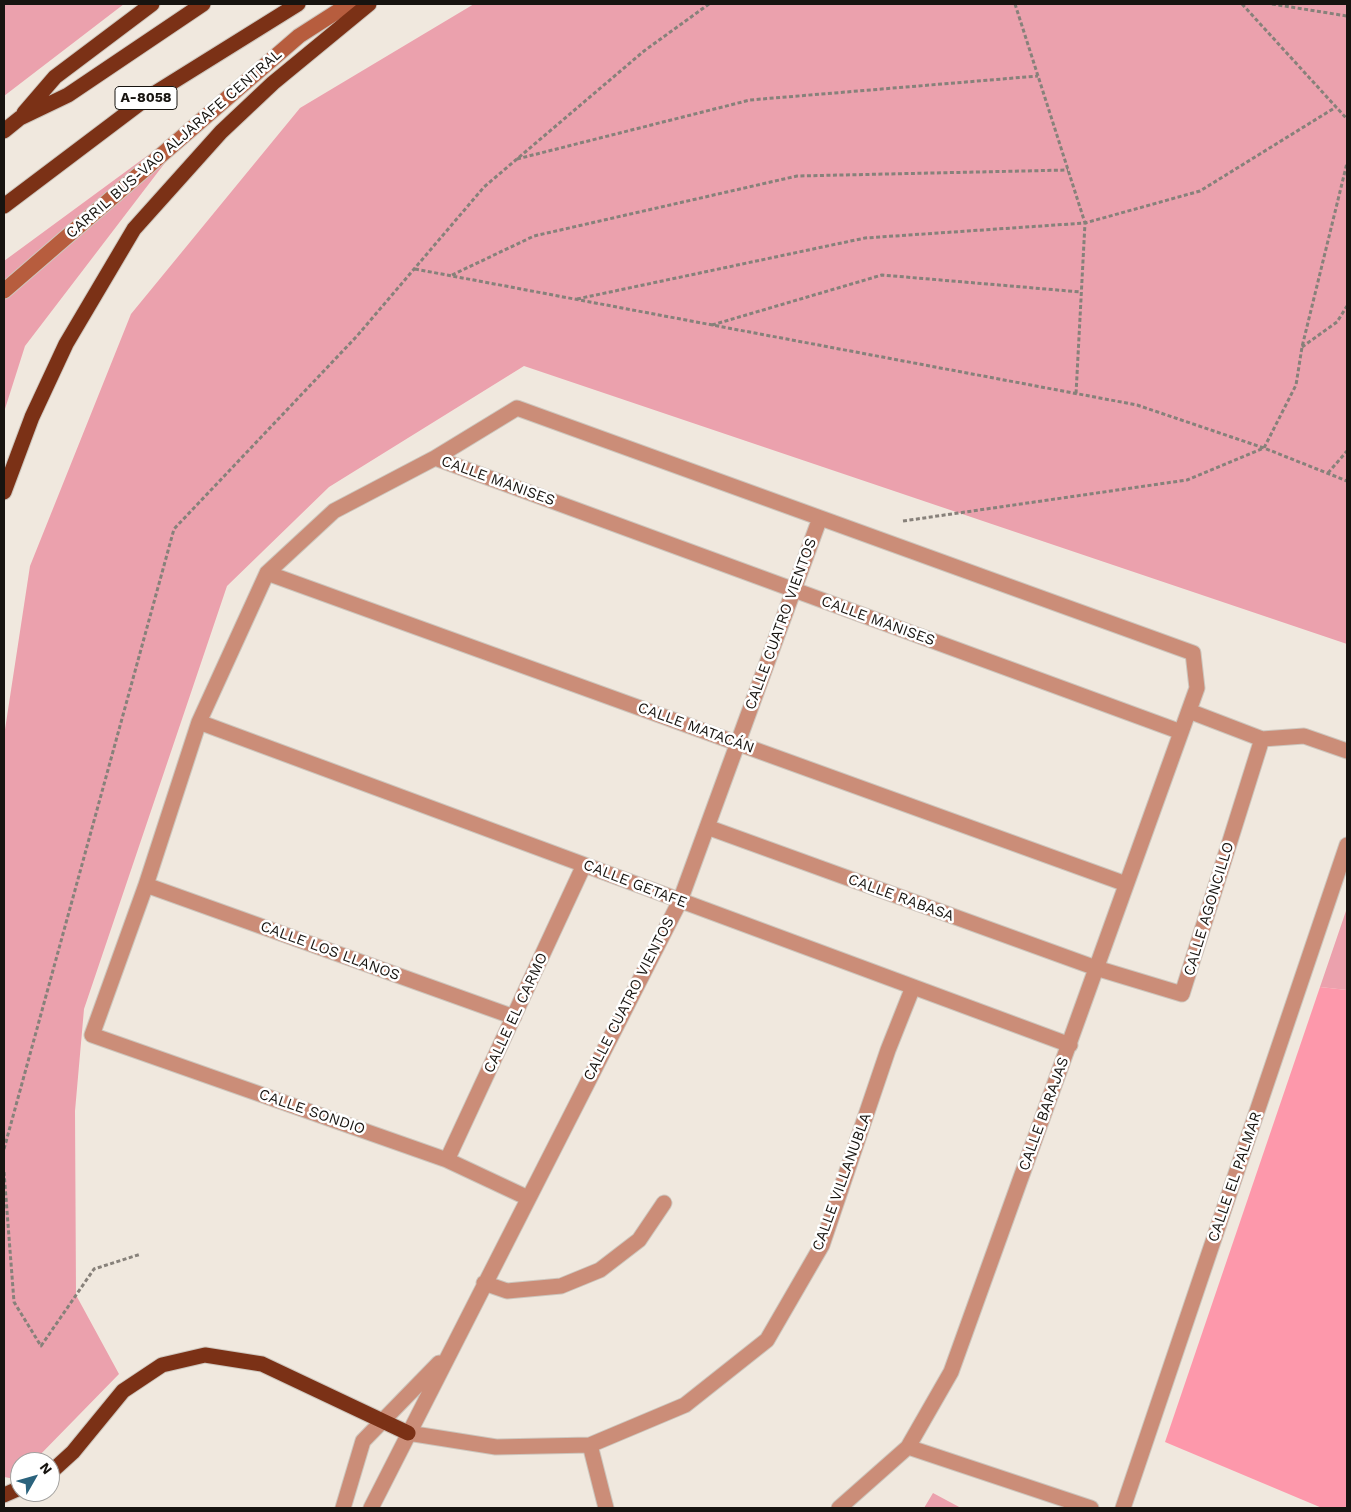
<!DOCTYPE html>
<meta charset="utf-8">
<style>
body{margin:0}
#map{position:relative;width:1351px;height:1512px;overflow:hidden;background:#f0e8de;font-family:"Work Sans",sans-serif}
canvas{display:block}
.frame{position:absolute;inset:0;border:5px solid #171410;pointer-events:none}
.north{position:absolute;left:10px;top:1452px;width:50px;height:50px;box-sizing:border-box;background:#fff;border:1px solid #a2a19f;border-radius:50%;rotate:52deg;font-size:14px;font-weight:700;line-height:20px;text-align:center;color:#171410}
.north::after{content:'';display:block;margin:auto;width:18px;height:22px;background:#2b637d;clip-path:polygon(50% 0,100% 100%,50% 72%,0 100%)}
</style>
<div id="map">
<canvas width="1351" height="1512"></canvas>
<div class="frame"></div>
<div class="north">N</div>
</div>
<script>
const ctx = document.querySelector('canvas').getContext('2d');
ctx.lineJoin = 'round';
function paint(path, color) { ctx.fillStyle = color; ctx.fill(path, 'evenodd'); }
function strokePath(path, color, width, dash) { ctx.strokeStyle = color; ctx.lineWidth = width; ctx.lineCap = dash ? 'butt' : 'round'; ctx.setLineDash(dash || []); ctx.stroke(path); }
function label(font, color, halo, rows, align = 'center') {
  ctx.font = font + ' "Work Sans",sans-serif'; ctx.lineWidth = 5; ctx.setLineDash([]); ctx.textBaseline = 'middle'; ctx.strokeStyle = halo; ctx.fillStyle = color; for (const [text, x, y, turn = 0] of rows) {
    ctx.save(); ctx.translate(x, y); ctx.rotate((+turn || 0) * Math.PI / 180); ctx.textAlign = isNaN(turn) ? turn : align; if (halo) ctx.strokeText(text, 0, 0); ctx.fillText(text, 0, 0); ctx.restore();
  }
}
const green = new Path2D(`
 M4,4h120l-120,92z
 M474,4h873v640l-823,-278 -195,121 -102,99 -143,423 -9,102 1,184 43,79 -86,88h-13v12l-5,5 -11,-2v-741l26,-170 101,-252 169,-206z
 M200,117l-175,229 -21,66v-151z
 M1347,908v82l-27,-3z
 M933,1493l28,15h-37z`);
const forest = new Path2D(`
 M1320,987l27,3v518h-25l-157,-66z`);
const path = new Path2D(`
 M1015,4l70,219 -9,171
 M1242,4l105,115
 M1272,4l75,12
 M517,159l233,-59 288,-24
 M415,269l722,136 127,43 83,33
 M452,275l82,-39 263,-60 271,-6
 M577,299l288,-61 220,-15 115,-32 136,-84
 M712,325l170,-50 199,17
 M1302,347l35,-25 10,-16
 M1328,473l19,-22
 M903,521l284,-41 77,-32 32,-63 6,-38 45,-184
 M4,1149l170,-620 183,-193 127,-149 160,-136 65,-47
 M4,1172l10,130 27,44 53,-77 47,-15`);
const street = new Path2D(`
 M435,458l746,274
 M267,573l859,311
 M1189,711l73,28 42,-3 43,15
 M199,722l871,323
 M707,827l389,141 86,26 80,-255
 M146,885l368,132
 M447,1160l137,-295
 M528,1198l-81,-38 -355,-125 54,-150 53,-163 68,-149 67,-62 101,-53 82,-50 676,245 4,35 -246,684 -43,75 -69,61
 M484,1283l23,8 54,-5 39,-16 39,-30 25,-37
 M408,1433l88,14 94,-2 95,-40 82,-65 55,-95 66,-195 25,-63
 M590,1445l16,63
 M908,1447l183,61
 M343,1508l20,-67 76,-78
 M371,1508l309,-607 140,-383
 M1123,1508l224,-663`);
const secondary = new Path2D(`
 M4,291l295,-255 50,-32`);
const highway = new Path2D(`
 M24,113l31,-36 97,-73
 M4,131l16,-13 48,-23 135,-91
 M4,206l143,-108 151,-94
 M4,492l28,-75 34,-73 68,-115 87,-97 52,-49 96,-79
 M50,1473l23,-21 50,-61 39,-26 43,-10 57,9 146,69
 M4,1495l16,-7`);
const shields = [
 [146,98,62]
];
const shieldNames = [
 ["A-8058",146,98]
];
const streetNames = [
 ["CARRIL BUS-VAO ALJARAFE CENTRAL",174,144,-41],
 ["CALLE MANISES",498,481,20],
 ["CALLE MANISES",878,621,20],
 ["CALLE CUATRO VIENTOS",781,624,-70],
 ["CALLE MATACÁN",696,728,20],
 ["CALLE GETAFE",635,884,21],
 ["CALLE RABASA",901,898,20],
 ["CALLE AGONCILLO",1209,909,-73],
 ["CALLE LOS LLANOS",330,951,20],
 ["CALLE CUATRO VIENTOS",629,999,-63],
 ["CALLE EL CARMO",516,1013,-65],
 ["CALLE SONDIO",312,1112,19],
 ["CALLE BARAJAS",1044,1114,-70],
 ["CALLE EL PALMAR",1235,1177,-71],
 ["CALLE VILLANUBLA",842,1182,-70]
];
paint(green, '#eba1ad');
paint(forest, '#fd98ab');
strokePath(street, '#cdc6bd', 17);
strokePath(secondary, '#cdc6bd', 17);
strokePath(highway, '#cdc6bd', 17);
strokePath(path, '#87817a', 3, [4, 2.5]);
strokePath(street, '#cb8d78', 15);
strokePath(secondary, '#b75d3e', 15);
strokePath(highway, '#7b3116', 15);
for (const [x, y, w] of shields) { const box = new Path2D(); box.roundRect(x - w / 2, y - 11.5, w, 23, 4); ctx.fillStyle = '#fff'; ctx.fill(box); strokePath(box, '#171410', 1); }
label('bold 14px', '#171410', null, shieldNames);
label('15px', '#171410', '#fff', streetNames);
</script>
